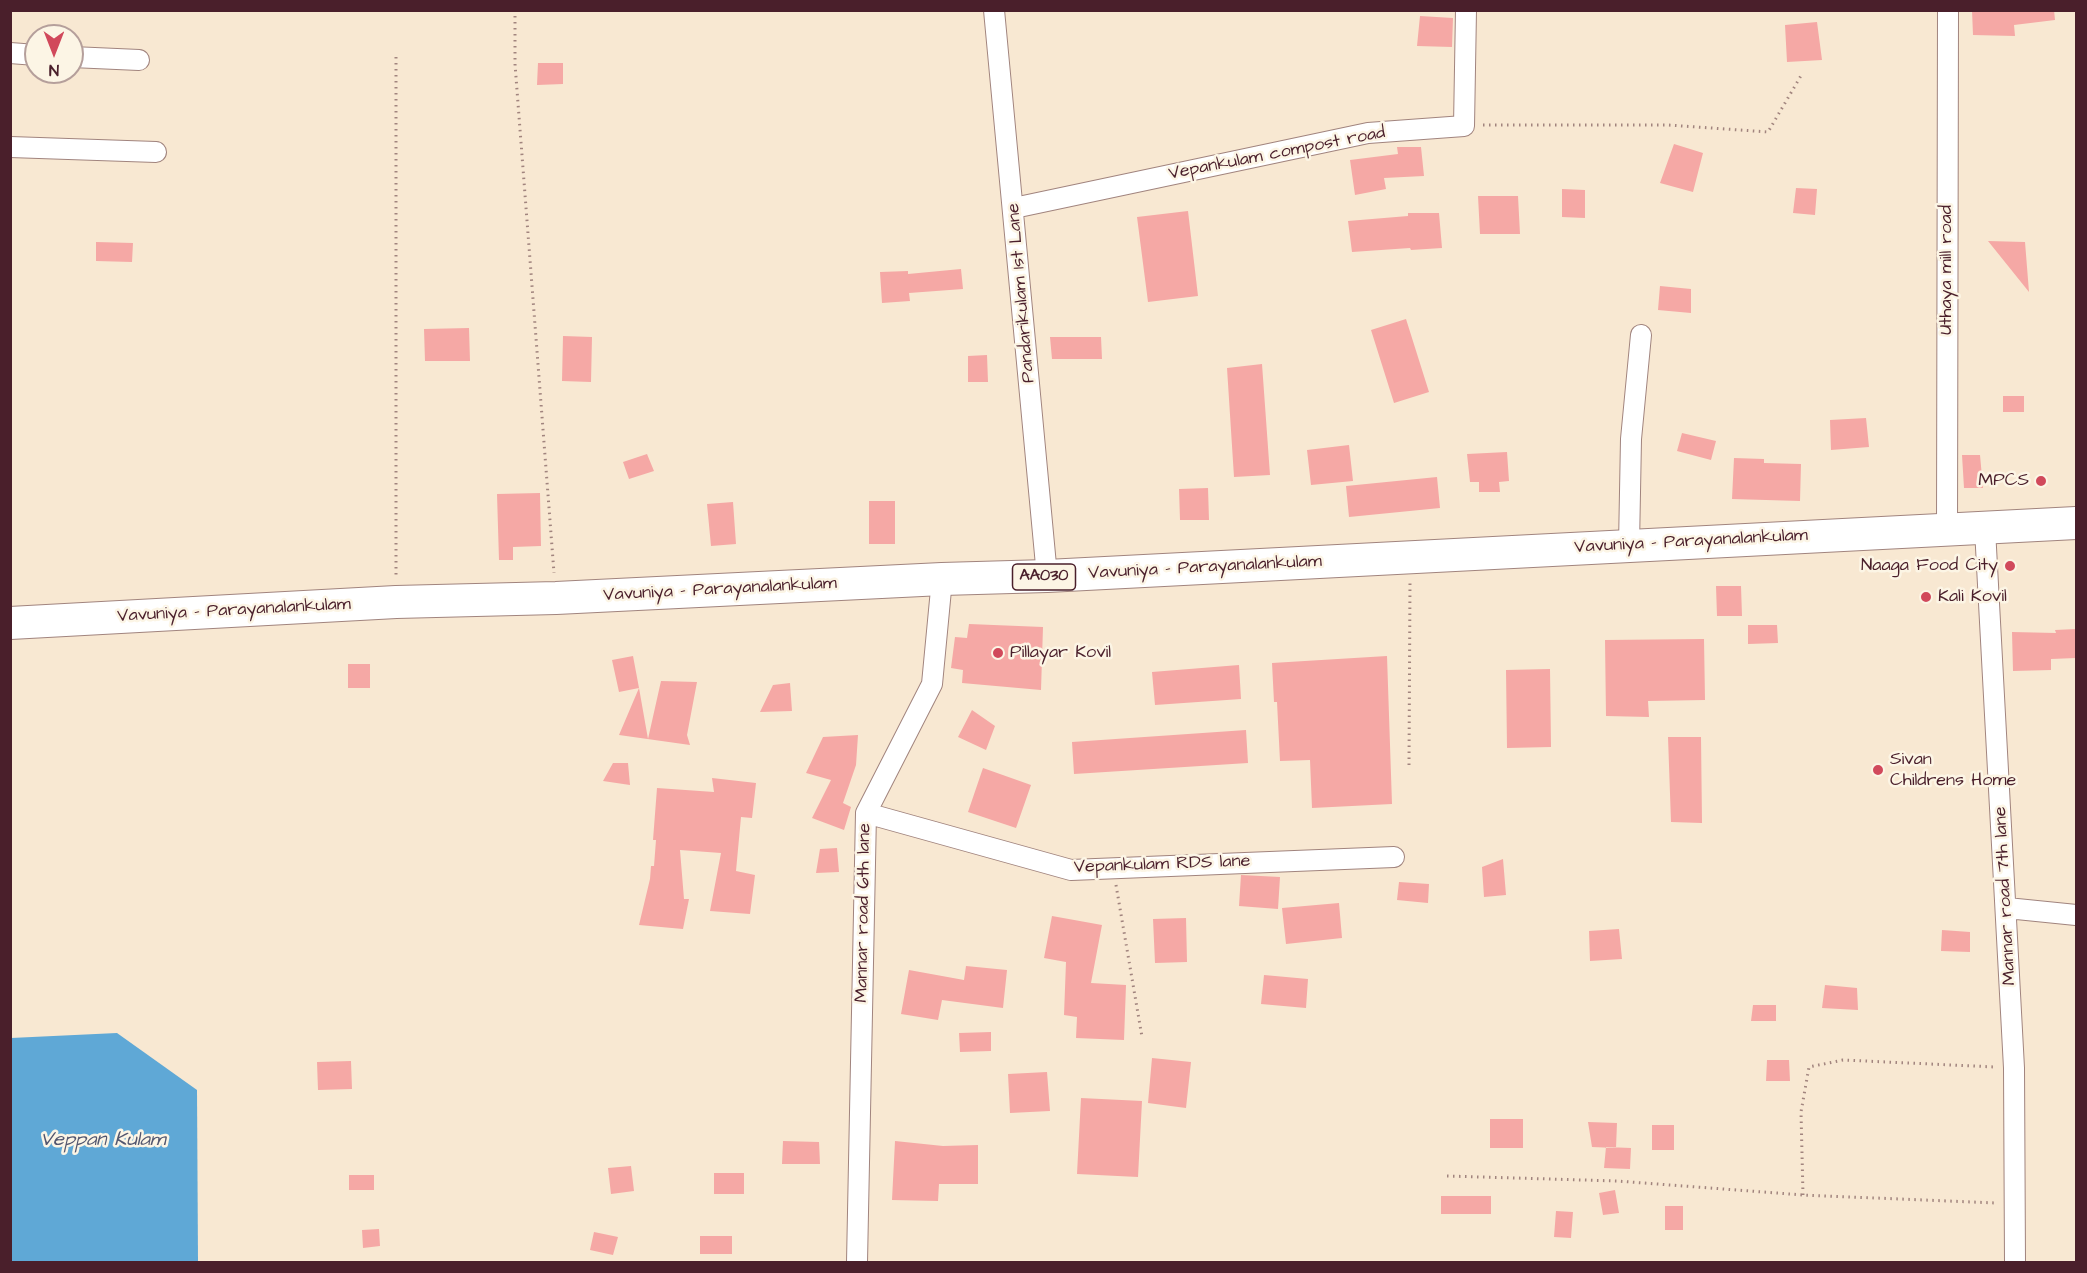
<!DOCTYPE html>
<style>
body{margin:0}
#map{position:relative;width:2087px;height:1273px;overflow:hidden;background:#f8e8d2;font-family:"Architects Daughter",sans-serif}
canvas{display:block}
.frame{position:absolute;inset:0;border:12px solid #4a1f2b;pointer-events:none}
.north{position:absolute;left:24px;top:24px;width:60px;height:60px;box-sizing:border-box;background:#fcf5e5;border:2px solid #b59f9b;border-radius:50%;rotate:180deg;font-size:16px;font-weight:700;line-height:24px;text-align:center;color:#4a1f2b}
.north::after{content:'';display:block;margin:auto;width:21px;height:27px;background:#d1495b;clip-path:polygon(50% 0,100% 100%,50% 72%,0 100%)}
</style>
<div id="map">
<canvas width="2087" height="1273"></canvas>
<div class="frame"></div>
<div class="north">N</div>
</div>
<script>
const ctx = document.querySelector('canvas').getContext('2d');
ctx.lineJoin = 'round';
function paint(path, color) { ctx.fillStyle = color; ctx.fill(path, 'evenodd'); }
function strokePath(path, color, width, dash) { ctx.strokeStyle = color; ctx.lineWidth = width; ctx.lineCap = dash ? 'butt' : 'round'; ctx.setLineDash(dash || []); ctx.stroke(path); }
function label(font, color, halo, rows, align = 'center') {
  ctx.font = font + ' "Architects Daughter",sans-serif'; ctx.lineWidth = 5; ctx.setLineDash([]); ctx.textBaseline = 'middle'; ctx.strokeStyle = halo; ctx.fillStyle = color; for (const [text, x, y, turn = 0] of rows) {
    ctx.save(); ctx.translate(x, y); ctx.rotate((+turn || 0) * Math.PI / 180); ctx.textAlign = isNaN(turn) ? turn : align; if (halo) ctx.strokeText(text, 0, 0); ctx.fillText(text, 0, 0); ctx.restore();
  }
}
const water = new Path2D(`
 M117,1033l80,57 1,172h-187v-224z`);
const building = new Path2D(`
 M1972,10h82l1,10 -41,5 1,11 -42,-1z
 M1420,16l33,2 -1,29 -35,-1z
 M1817,22l5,38 -35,2 -2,-37z
 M538,63h25v21l-26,1z
 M1674,144l29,9 -10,39 -33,-9z
 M1397,147h24l3,29 -40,2 2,11 -31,6 -5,-35 48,-6z
 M1796,188l21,1 -2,26 -22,-2z
 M1562,189l23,1v28l-23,-1z
 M1478,196h40l2,38h-40z
 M1188,211l10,85 -50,6 -11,-85z
 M1408,213h31l3,35 -31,2 -1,-2 -58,4 -4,-31 60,-5z
 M1988,241l37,1 4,50z
 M96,242l37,1 -1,19 -36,-1z
 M961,269l2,20 -54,4 1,8 -28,2 -2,-31 28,-1v3z
 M1660,286l31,3v24l-33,-3z
 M1406,319l23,73 -35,11 -23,-73z
 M469,328l1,33h-45l-1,-32z
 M563,336l29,1 -1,45 -29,-1z
 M1050,337h51l1,22h-50z
 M987,355l1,27h-20v-26z
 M1262,364l8,111 -36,2 -7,-109z
 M2003,396h21v16h-21z
 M1866,418l3,29 -38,3 -1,-30z
 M1682,433l34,8 -5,19 -34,-9z
 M1349,445l4,36 -42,4 -4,-35z
 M1507,452l2,29 -10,1 1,10h-21v-10h-9l-3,-28z
 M647,454l7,17 -25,8 -6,-17z
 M1962,455h18l3,33h-19z
 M1734,458l30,1v4l37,1 -1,37 -68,-2z
 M1437,477l3,31 -91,9 -3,-31z
 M1208,488l1,32h-29l-1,-31z
 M540,493l1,53 -28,1v13h-14l-2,-66z
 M869,501h26v43h-26z
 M733,502l3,42 -25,2 -4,-42z
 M1716,586h25l1,30h-25z
 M969,624l74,3 -2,63 -79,-7 1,-13 -12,-2 4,-31 12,1z
 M1748,625h29l1,18 -30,1z
 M2076,629v29l-25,1v11l-38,1 -1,-39 44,1 -1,-3z
 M1704,639l1,61 -57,1 1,16 -43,-1 -1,-76z
 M633,656l6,32 -20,4 -7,-32z
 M1387,656l5,148 -80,4 -2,-48 -30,1 -3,-59h-3l-2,-39z
 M348,664h22v24h-22z
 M1239,665l2,34 -86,6 -3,-33z
 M1550,669l1,78 -44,1 -1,-78z
 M661,681l36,1 -10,53 3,10 -71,-10 20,-47 9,51z
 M790,683l2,28 -32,1 13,-27z
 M972,710l23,16 -9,24 -28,-13z
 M1246,730l2,33 -174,11 -2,-32z
 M858,735l-2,30 -13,38 8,4 -7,23 -32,-12 19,-38 -25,-7 17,-36z
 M1668,737h33l1,86 -31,-1z
 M613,763h15l2,22 -27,-4z
 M983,768l48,17 -15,43 -48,-16z
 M712,778l44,5 -4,35 -11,-1 -5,54 19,4 -5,39 -40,-3 11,-58 -41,-3 4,49h5l-6,30 -44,-4 11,-46 1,-13h3l2,-26h-3l4,-52 57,4z
 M837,848l2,24 -23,1 4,-24z
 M1503,859l3,36 -22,2 -2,-30z
 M1241,875l39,2 -2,32 -39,-3z
 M1399,882l30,2 -1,19 -31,-3z
 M1339,903l3,35 -56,6 -4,-36z
 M1052,916l50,9 -11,58 35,2 -2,55 -48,-2 1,-21 -13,-2 2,-53 -22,-4z
 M1186,918l1,44 -32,1 -2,-44z
 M1619,929l3,30 -32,2 -1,-30z
 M1942,930l28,2v20l-29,-1z
 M966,966l41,4 -4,38 -61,-8 -4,20 -37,-6 8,-44 55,10z
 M1264,975l44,4 -2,29 -45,-4z
 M1825,985l32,3 1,22 -36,-2z
 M1753,1005h23v16h-25z
 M991,1032v19l-31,1 -1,-19z
 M1152,1058l39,4 -5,46 -38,-5z
 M1767,1060h22l1,21h-24z
 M351,1061l1,28 -34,1 -1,-28z
 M1047,1072l3,39 -40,2 -2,-39z
 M1081,1098l61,3 -4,76 -61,-3z
 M1490,1119h33v29h-33z
 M1588,1122l29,1 -1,25 -24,-1z
 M1652,1125h22v25h-22z
 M783,1141l36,1 1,22h-38z
 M895,1141l48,5 35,-1v39h-39l-1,17 -46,-1z
 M1606,1147l25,1 -1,21 -26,-1z
 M631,1166l3,25 -23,3 -3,-26z
 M714,1173h30v21h-30z
 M349,1175h25v15h-25z
 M1615,1190l4,23 -16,2 -4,-22z
 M1441,1196h50v18h-50z
 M1665,1206h18v24h-18z
 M1556,1211l17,1 -2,26 -17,-1z
 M379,1229l1,17 -17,2 -1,-18z
 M594,1232l24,5 -5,18 -23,-5z
 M700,1236h32v18h-32z`);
const path = new Path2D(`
 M515,10v54l39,509
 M396,57v520
 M1483,125h185l100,7 34,-58
 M1409,765l1,-184
 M1116,885l26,152
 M1447,1176l170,5 186,14 193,8
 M1803,1195l-2,-83 8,-45 34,-7 152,7`);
const minor = new Path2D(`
 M994,10l53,566
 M10,53l26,2
 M72,57l67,3
 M10,147l146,5
 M1014,208l354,-75 96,-7 2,-116
 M1985,529l29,539 1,194
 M1947,530l1,-520
 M1629,545l2,-106 10,-104
 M866,813l205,57 323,-13
 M2007,908l69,7
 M857,1262l9,-449 66,-129 10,-105`);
const trunk = new Path2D(`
 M10,623l386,-21 160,-4 386,-19 105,-3 1029,-53`);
const markers = [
 [2041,481,6,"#d1495b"],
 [2010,566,6,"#d1495b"],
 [1926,597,6,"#d1495b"],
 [998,653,6,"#d1495b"],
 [1878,770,6,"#d1495b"]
];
const shields = [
 [1044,577,63]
];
const shieldNames = [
 ["AA030",1044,577]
];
const streetNames = [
 ["Vepankulam compost road",1277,154,-11],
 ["Uthaya mill road",1947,270,-90],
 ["Pandarikulam 1st Lane",1022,293,-95],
 ["Vavuniya - Parayanalankulam",1691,542,-3],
 ["Vavuniya - Parayanalankulam",1205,568,-3],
 ["Vavuniya - Parayanalankulam",720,590,-3],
 ["Vavuniya - Parayanalankulam",234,611,-3],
 ["Vepankulam RDS lane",1162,865,-2],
 ["Mannar road 7th lane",2006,896,-93],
 ["Mannar road 6th lane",864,913,-89]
];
const poiNames = [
 ["MPCS",2029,481,"right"],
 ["Naaga Food City",1998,566,"right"],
 ["Kali Kovil",1938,597],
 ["Pillayar Kovil",1010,653],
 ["Sivan",1890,760],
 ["Childrens Home",1890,781]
];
const waterNames = [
 ["Veppan Kulam",103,1141]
];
paint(water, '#5fa8d6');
paint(building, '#f5a8a5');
strokePath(minor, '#a1847e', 22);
strokePath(trunk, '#a1847e', 34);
strokePath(path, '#a1847e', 3, [1.5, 4.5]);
strokePath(minor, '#fff', 20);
strokePath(trunk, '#fff', 32);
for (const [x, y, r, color] of markers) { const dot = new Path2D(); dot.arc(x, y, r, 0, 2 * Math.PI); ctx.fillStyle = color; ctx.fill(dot); strokePath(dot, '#fcf5e5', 2); }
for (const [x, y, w] of shields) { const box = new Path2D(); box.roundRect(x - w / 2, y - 13, w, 26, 4.5); ctx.fillStyle = '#fcf5e5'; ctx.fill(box); strokePath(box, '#4a1f2b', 1.5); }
label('bold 16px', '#4a1f2b', null, shieldNames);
label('18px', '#4a1f2b', '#fcf5e5', streetNames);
label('18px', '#4a1f2b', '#fcf5e5', poiNames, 'left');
label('italic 20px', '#52566f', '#fcf5e5', waterNames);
</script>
